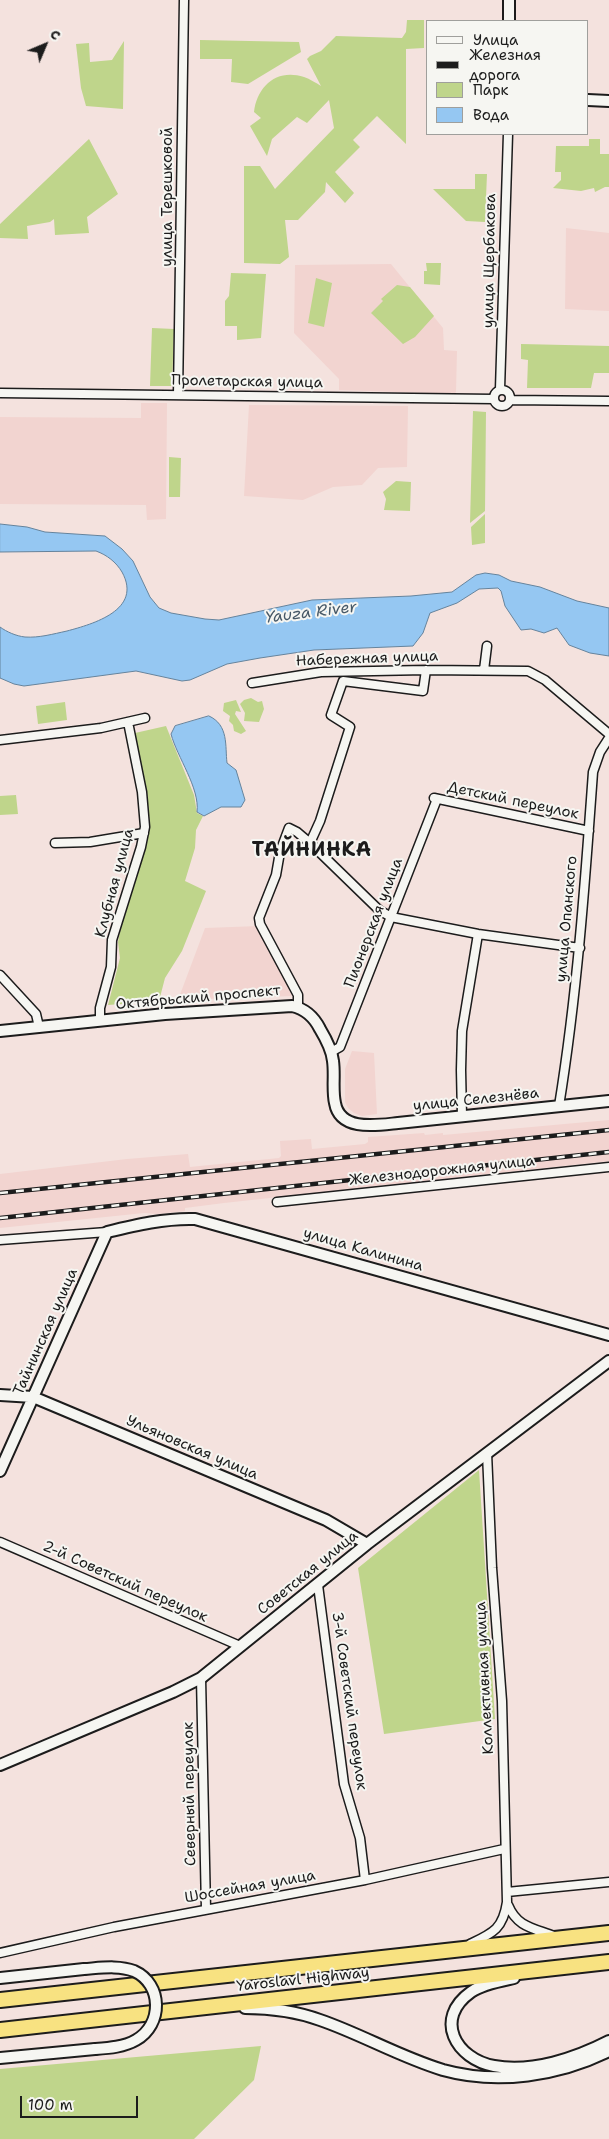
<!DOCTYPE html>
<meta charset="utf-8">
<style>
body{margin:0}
#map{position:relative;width:609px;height:2139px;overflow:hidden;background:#f4e2de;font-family:"Shantell Sans",sans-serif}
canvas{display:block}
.legend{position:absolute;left:426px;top:20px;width:162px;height:115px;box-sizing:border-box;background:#f6f6f2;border:1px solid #9f9f9c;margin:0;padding:6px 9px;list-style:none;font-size:15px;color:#1c1c1c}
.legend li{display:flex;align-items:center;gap:10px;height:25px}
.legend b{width:25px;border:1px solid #9f9f9c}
.north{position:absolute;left:20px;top:20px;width:50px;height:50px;-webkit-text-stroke:4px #f6f6f2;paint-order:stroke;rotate:45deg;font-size:14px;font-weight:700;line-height:20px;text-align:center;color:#1c1c1c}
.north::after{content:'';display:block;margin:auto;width:18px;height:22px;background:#1c1c1c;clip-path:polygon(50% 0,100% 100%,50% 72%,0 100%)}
.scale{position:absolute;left:20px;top:2096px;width:118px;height:22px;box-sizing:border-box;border:2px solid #1c1c1c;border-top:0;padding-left:6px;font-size:15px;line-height:18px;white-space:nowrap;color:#1c1c1c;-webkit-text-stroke:4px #f6f6f2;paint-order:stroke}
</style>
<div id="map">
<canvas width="609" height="2139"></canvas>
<ul class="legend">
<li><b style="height:6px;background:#f6f6f2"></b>Улица</li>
<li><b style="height:6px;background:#1c1c1c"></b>Железная дорога</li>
<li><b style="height:14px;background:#bfd58b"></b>Парк</li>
<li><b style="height:14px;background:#95c7f2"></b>Вода</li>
</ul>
<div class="north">С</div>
<div class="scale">100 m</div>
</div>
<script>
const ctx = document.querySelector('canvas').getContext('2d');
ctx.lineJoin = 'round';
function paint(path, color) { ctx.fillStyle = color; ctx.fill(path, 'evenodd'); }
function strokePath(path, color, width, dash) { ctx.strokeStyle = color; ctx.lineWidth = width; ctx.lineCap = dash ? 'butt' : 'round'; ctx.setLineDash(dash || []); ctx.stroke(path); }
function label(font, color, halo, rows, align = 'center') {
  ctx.font = font + ' "Shantell Sans",sans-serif'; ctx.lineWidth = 4; ctx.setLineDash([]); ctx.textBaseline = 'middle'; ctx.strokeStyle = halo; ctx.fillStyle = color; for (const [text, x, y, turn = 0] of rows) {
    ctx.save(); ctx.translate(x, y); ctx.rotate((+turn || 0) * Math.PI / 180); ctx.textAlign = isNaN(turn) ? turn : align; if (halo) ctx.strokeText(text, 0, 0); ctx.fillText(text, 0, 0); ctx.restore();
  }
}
const built = new Path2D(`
 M566,228l43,5v78l-44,-2z
 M391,264l52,64 1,22 13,1 -1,41 -2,2 -115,-4v-11l-45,-46 1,-68z
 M141,403h26l-1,116 -19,1 -1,-15 -146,-1v-87l141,1z
 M249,405l159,1 -1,61 -29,1 -16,17 -29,2 -30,13 -59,-4z
 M259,926l33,70 -114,4 27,-72z
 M352,1051l22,2 3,61 -15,2 -8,-3 -6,-5 -3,-6v-33z
 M609,1120v41l-385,42 -39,5v3l-27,3 -14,-1 -144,15v-54l127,-15 61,-5 2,13 89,-9 2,-2 -1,-15 31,-2 1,10 53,-5 3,-2v-5l56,-4 1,2 18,-2v2z`);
const green = new Path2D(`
 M407,20h17v28l-18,1v95l-29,-28 -24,24 7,7 -25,25 19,21 -9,10 -19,-21 -1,10 -27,28h-13l4,37 -9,7 -36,-1v-97h16l15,23 59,-61 -5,-28 -22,23 -10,-6 -25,22 -5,17 -17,-30 11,-8 -7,-6c3,-26 23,-44 50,-35 6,2 12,6 17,9l-14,-27 3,-3 11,-5 15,-15 66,2 4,-6z
 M200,40l99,2 2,10 -53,32 -17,-2 1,-23h-32z
 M124,41l-1,68 -37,-3 -5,-18 -5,-44 13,-1 1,19 22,-2z
 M89,139l29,55 -31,23 2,16 -34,2 -1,-16 -4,3 -23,4 1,13 -28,-1v-14z
 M589,139h11v15h9v33h-4l-10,5 -1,-4 -13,3 -28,-3 8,-8v-8h-6l1,-26h33z
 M475,174h12l-2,48 -19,-1 -33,-32h42z
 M426,263h15l-1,22 -16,-1v-13h3z
 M231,273l35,1 -5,64 -24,2v-14h-12v-25l4,-5z
 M316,278l16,5 -8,44 -16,-4z
 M397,285l13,2 24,29 -19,21 -12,7 -32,-31 12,-12 -2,-2z
 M152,328l22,1 -2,57h-22z
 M521,344l88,2v27h-15l-3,15h-64l1,-28 -7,-1z
 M473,411l13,1 -1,99 -15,12z
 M169,457l12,1 -1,39h-11z
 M396,481l15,1 -1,29 -26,-1 2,-11 -3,-7z
 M485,514v29l-13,2 -1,-18z
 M251,698l7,4 4,-1 2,8 -5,13 -15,-1 1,-8 -5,-9 4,-4z
 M236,700l5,12 -5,-1 -1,3 11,17 -5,3 -7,-3 -1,-6 -4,-4 1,-5 -7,-5 1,-8z
 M65,702l2,18 -29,4 -2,-18z
 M166,726l28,69 3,18 6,3 -7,14 -1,18 -10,33 21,10 -24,60 -17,27 -6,23 -51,4 12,-47 -2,-16 2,-11 30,-105 -3,-34 -12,-59z
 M16,795l2,19 -18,1v-19z
 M479,1470l16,249 -111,15 -26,-166z
 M261,2046l-7,34 -60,59h-194v-70z`);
const water = new Path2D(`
 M0,524l27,3 18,5 60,4 17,13 11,12 17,36 9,11 12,5 34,6 14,1 93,-20 99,-4 41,-4 24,-17 9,-2 14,2 12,6 29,6 37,14 32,7v48l-19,-3 -21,-8 -12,-17 -13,5 -13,-4 -10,1 -16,-24 -4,-15 -3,-3 -19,1 -22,14 -27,10 -7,20 -10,13 -99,4 -54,8 -33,6 -37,16 -8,1 -46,-10 -112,15 -10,-2 -14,-6v-51c7,5 16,9 25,10 14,1 28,-3 42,-6 26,-7 76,-21 55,-59 -6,-10 -15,-17 -26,-21l-96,1z
 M209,716c20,9 16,30 18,47l9,7 9,30 -4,7h-20l-17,9 -7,-4c3,-24 -20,-55 -26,-78l4,-8z`);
const street = new Path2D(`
 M500,389l8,-255
 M494 398a8 8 0 1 1 16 0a8 8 0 1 1-16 0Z
 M0,393l494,6
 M178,395l6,-395
 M510,400l99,1
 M484,670l3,-24
 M252,683l69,-11 105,-2 102,1 17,9 64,54
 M0,740l101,-12 44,-10
 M434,798l155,33
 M55,843l35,-1 54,-9
 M310,843l69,67 12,7 87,17 102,14
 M0,975l36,39 3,13
 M298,1007v-12l-38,-71 -1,-6 17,-43 4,-23 9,-24 8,4 13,11 10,-22 30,-94 -19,-12 12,-34 80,10 3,-21
 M100,1021v-13l11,-41 1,-27 29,-93 4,-20 -3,-35 -14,-70
 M331,1052l9,-5 97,-248
 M559,1106c18,-111 26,-222 34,-334l7,-20 9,-14
 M462,1116l-1,-46 1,-39 16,-97
 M277,1202l332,-35
 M0,1240l107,-8
 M0,1542l240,104
 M318,1585l26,199 16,54 5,42
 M201,1678l5,231
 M507,1892l102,-10
 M508,1905c9,22 25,23 46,31
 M470,1944c23,-11 33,-15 37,-42l-5,-201 -10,-133 -5,-115
 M0,1953l114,-26 251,-47 139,-31`);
const secondary = new Path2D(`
 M509,0v21
 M588,100l21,1
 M0,1031l165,-17 127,-8c14,3 22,11 28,23 6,10 12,21 13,32 2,14 -1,29 2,42 5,29 43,22 63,20l211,-22
 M0,1395l33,2 293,123 41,24
 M0,1471l107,-239c29,-7 58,-14 88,-13l414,116
 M0,1765l173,-73 28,-14 166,-134 242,-183
 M0,1978l84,-9
 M514,1978c-14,3 -32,6 -43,14 -38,27 -15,67 23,74 38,7 82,-8 115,-25
 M245,2008c25,0 50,3 75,12 41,14 80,37 123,50 54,15 116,6 166,-19
 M0,2058l95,-9`);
const highway = new Path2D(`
 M0,2000l609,-67
 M0,2030l609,-68`);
const rail = new Path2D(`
 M0,1193l609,-63
 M0,1218l609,-66`);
const secondaryBridge = new Path2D(`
 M84,1969c16,-1 35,-4 50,2 29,13 29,54 2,69 -12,7 -27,8 -41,9`);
const streetNames = [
 ["улица Терешковой",168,197,-90],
 ["улица Щербакова",490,261,-89],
 ["Пролетарская улица",247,382,1],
 ["Набережная улица",367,659,-2],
 ["Детский переулок",513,801,12],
 ["Клубная улица",115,883,-75],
 ["улица Опанского",567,919,-85],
 ["Пионерская улица",374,923,-69],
 ["Октябрьский проспект",198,998,-5],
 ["улица Селезнёва",476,1100,-6],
 ["Железнодорожная улица",442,1171,-6],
 ["улица Калинина",363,1250,16],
 ["Тайнинская улица",46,1332,-66],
 ["Ульяновская улица",192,1448,23],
 ["Советская улица",308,1573,-39],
 ["2-й Советский переулок",125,1582,24],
 ["Коллективная улица",485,1678,-93],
 ["3-й Советский переулок",349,1701,82],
 ["Северный переулок",190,1794,-91],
 ["Шоссейная улица",250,1887,-10],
 ["Yaroslavl Highway",303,1980,-6]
];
const waterNames = [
 ["Yauza River",311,613,-7]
];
const districtNames = [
 ["ТАЙНИНКА",312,851]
];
paint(built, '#f2d4d0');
paint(green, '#bfd58b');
paint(water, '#95c7f2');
strokePath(water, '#65839c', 1);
strokePath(street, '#1c1c1c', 11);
strokePath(secondary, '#1c1c1c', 14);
strokePath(highway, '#1c1c1c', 18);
strokePath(street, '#f6f6f2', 8);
strokePath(secondary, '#f6f6f2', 10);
strokePath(highway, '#f8e281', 14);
strokePath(rail, '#1c1c1c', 4.5);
strokePath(rail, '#f6f6f2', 2.5, [8]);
strokePath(secondaryBridge, '#1c1c1c', 14, []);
strokePath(secondaryBridge, '#f6f6f2', 10);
label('15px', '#1c1c1c', '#f6f6f2', streetNames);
label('italic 16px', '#465867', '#f6f6f2', waterNames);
ctx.letterSpacing = '1px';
label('bold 20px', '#1c1c1c', '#f6f6f2', districtNames);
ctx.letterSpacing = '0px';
</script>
